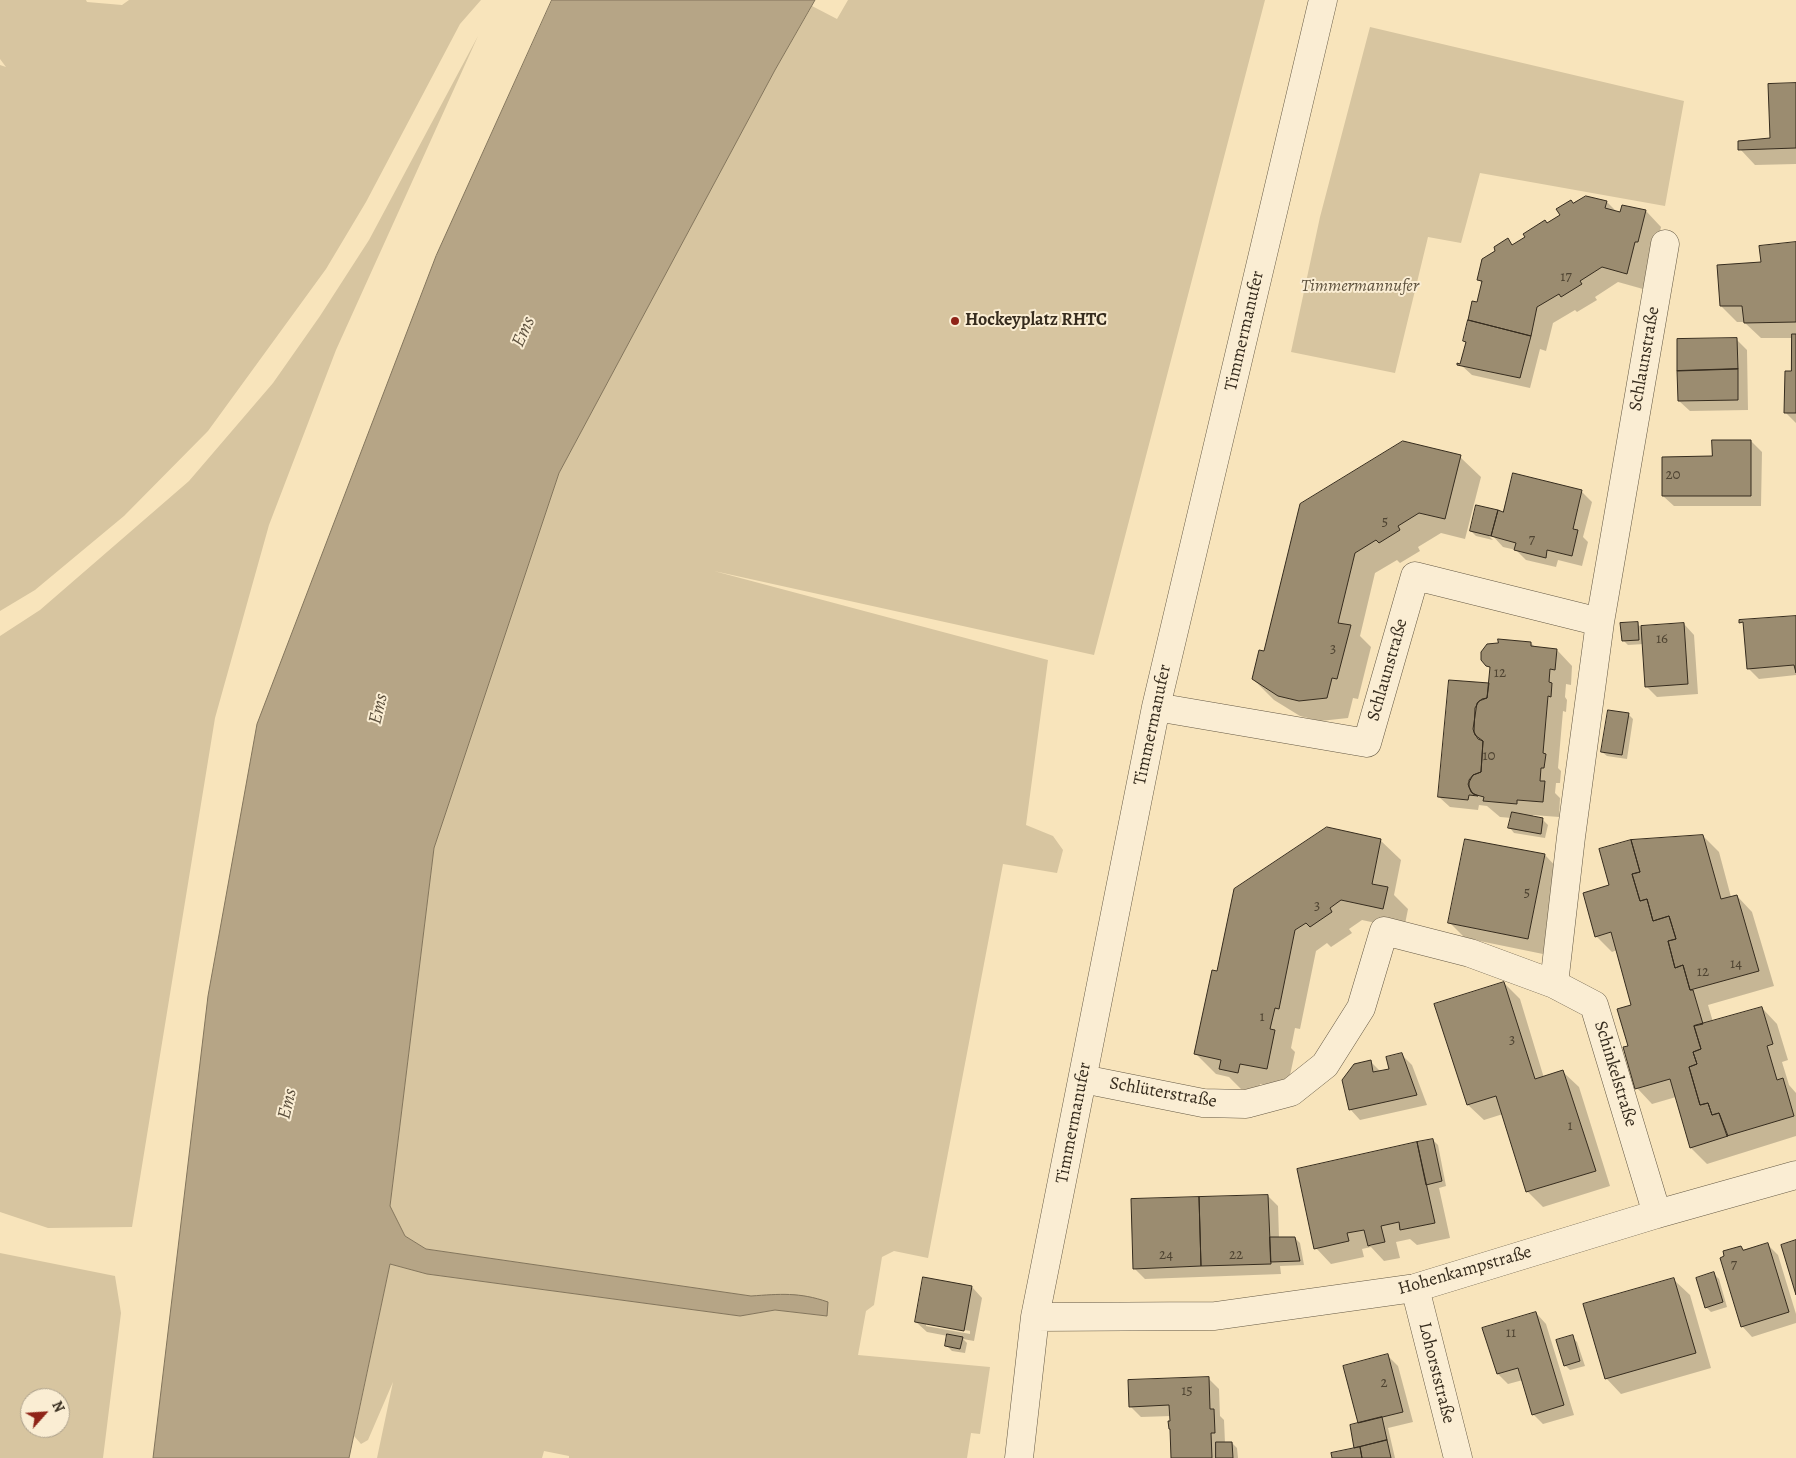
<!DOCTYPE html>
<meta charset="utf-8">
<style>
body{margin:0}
#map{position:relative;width:1796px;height:1458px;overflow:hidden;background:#f8e4bb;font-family:Alegreya,serif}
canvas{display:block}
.north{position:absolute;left:20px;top:1388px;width:50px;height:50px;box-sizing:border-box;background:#faedd3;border:1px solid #aca08b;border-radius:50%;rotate:64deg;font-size:14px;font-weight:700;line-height:20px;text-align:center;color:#362c1e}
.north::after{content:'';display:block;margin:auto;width:18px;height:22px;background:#8f2418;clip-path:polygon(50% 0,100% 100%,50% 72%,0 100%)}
</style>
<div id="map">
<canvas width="1796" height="1458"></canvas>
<div class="north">N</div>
</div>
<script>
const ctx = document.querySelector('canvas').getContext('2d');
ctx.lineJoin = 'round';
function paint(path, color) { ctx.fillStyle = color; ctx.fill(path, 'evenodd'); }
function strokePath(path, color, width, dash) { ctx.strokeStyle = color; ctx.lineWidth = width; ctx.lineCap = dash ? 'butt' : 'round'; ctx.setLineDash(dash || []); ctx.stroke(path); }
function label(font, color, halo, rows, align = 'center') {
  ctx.font = font + ' Alegreya,serif'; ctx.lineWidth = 4; ctx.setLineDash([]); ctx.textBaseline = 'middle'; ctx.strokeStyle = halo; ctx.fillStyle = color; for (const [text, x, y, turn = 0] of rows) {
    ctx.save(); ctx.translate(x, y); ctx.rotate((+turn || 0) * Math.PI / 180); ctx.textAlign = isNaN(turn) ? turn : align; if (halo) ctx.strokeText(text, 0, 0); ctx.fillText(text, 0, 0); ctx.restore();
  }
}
const green = new Path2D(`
 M0,0h86l1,2 35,3 7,-5h352l-21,24 -94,178 -40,67 -118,162 -84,85 -89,74 -35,21v-546l6,2 -6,-8z
 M848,0h417l-171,655 -380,-84 334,89 -22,165 27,11 10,14 -6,23 -54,-9 -75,394 -34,-7 -12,6 -8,48 -8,6 -8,44 132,12 -10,67 -9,-1 -4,25h-398v-2l-25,-5 -2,7h-165l16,-76 -25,58 -7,4 -7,-8 36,-172 37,10 313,42 35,-6 51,6 -34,-22 -41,2 -325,-47 -21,-13 -15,-30 44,-358 125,-375 216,-403 37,-64 25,13z
 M1370,27l314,74 -19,105 -185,-33 -19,70 -33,-6 -33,136 -104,-21 29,-135z
 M478,36l-142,314 -67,175 -54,193 -83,509 -84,1 -48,-16v-576l40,-26 149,-129 84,-98 47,-67 49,-76z
 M0,1253l115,23 6,37 -18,145h-103zM30,1398h30v30h-30z`);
const water = new Path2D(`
 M552,0h263l-40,70 -216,403 -125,375 -44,358 15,30 21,13 325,47c29,-2 48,-4 77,6l-1,14 -52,-6 -35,6 -313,-42 -37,-10 -41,194h-196l55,-462 49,-272 179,-468z`);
const shadow = new Path2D(`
 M1796,84v80l-41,1 -15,-16 31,-10z
 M1607,202l10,10 29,-1 15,16 -7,30 -3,-1 -8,33 -25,-7 -23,15 2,3 -20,12 -2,-2 -22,13 -7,28 -6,-2 -10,39 -58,-13 -11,-10 6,-21 -3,-3 14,-38 4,-19 -3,-4 18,-29 11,-11 5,6 49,-30 12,-11z
 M1796,244v179l-10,-10 6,-40 1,-35h-32l-17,-16h-7l-16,-16 41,-43z
 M1736,339l11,11 1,60 -58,1 -11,-10z
 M1751,441l11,11 -1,54h-87l-11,-10 50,-38z
 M1460,457l21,20 -16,62 -24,-6 -23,14 2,4 -20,12 -3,-3 -22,13 -15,63 11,11 -13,52 -5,-1 -5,20 -28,3 -20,-5 -26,-16 -21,-21 12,-27 36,-147z
 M1513,475l69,17 10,10 -9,35 5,5 -6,24 -24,-6 -2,7 -30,-7 -10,-10 -13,-3 -11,-12h-4l5,5 -17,-4 -5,-5 33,-18z
 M1796,617v58l-37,4 -11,-11z
 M1637,624l4,3 43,-3 10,11 4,59 -41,3 -11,-11 -2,-42 -16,1 -5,-5z
 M1531,643l5,5 21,2 15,16 -1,19 -5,-1 -1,13 2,3 -1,12 -3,-1 -5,57 3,3 -1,12h-4l-1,10 5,5 -1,19 -26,-2 -1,3 11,2 5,5 -3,13 -31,-5 -4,-5 2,-10 -12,-1 -13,-11 -8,-1 -1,5 -28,-3 -11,-10 11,-116 40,3 1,-15 -9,-9z
 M1628,714l5,5 -6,40 -20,-3 -5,-4z
 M1703,836l16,16 12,45 6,-1 15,16 22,74 -66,19 5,17 49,-14 15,16 11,36 -6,2 7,23 7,8v43l-89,28 -16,-16 -15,-51 -24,7 -15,-16 -8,-41 4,-41 -16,-56 -5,2 -16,-16 14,-50z
 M1380,840l21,20 -7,35 14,14 -4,20 -42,-9 -13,9 3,4 -21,14 -4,-4 -11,8 -16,78 -5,-1 -4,20 4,4 -8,37 -27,-5 -2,8 -17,-3 -12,-12 -13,-3 -20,-20 22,-81z
 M1545,855l15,16 -17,83 -78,-16 -16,-16z
 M1504,983l16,16 24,79 19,-6 16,15 31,99 -67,21 -16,-16 -24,-77 -19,6 -16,-15z
 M1402,1055l10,10 15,40 -67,15 -10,-11 21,-47 10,10 9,-2z
 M1433,1140l5,5 8,41 -7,2 11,50 -33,7 -7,-6 -14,3 4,16 -16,3 -13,-14 -9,2 2,8 -33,7 -15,-16z
 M1268,1196l10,10 1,32h16l5,5 4,22 -24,1 1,8 -136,5 -11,-11z
 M1767,1244l11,11 18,59v9l-44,14 -10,-11 -1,-79 4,4z
 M1714,1274l5,5 8,28 -16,5 -5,-5z
 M1674,1280l16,15 21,73 -90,26 -15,-16z
 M972,1287l10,11 -8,43 -11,-2 4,4 -2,10 -13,-2 -5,-5 1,-10 -21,-4 -11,-10zM926,1323l44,8v3l-44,-8z
 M1536,1313l10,11 28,91 -31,9 -10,-10 -10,-34 -15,4 -10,-10 -14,-46z
 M1572,1337l5,5 8,24 -15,4 -5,-5z
 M1388,1356l10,10 15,56 -25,6 7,30h-62l23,-9 -5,-23 10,-2z
 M1209,1379l10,10 1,27 4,4 1,23h7l5,5 1,10h-66l-1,-42 -30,1 -11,-11z`);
const building = new Path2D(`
 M1796,83v65l-58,2v-9l32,-3 -2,-54z
 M1586,196l21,5 -2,7 15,4 2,-7 24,5 -8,32h-3l-8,32 -25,-7 -22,14 2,3 -21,13 -2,-3 -22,13 -6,29 -63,-16 4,-19 5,1 5,-21 -5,-1 5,-21 13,-8 -1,-4 14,-9 4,7 13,-8 -2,-3 22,-14 2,3 13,-8 -4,-6 15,-9 2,3z
 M1796,242v80l-52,1 -2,-17h-22l-3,-41 44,-3 -2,-16z
 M1468,320l63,16 -11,42 -63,-13v-2l3,1 6,-22 -3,-1z
 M1792,334h4v79h-12l1,-42h6z
 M1737,338l1,31 -61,2v-32z
 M1738,369v31l-60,1 -1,-30z
 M1712,440h39v56h-89v-39l50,-1z
 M1403,441l58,14 -16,64 -26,-6 -21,13 2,4 -21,13 -3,-3 -21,13 -17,70 13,2 -14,54 -5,-1 -5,20 -28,3 -21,-5 -26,-17 7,-29 5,1 36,-147z
 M1513,473l69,17 -9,39 5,1 -6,26 -25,-6 -1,8 -32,-8 2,-7 -25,-7 7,-26 5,2z
 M1476,505l22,5 -7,26 -21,-5z
 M1796,616v57l-2,-8 -47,4 -4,-47 -4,1v-3z
 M1638,622l1,18 -17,1 -2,-18z
 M1684,623l4,61 -43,3 -4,-61z
 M1498,639l33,3v4l26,3 -2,21 -5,-1 -1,13 3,1 -1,14 -3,-1 -5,57 3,1 -2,14h-3l-1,13h5l-2,21 -26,-2v4l-34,-3 1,-4 -11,-3 -4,-7v-7l4,-5 8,-3 2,-31 -8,-6 -2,-6 4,-26 5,-4 5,-1 3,-31 -4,-1 -5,-6v-8l6,-8 11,-1z
 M1449,680l40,3 -2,15 -8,3 -4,7 -1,24 4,7 5,2 -2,31 -8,3 -5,9 3,8 7,4 -9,-1 -1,5 -30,-3z
 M1608,710l21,3 -7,42 -21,-3z
 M1512,812l31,6 -2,16 -33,-6z
 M1327,827l54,12 -9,45 16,3 -5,22 -42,-9 -11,8 2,4 -22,15 -4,-4 -11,7 -16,79 -4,-1 -5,21 5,1 -8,39 -27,-5 -2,9 -19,-4 2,-9 -27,-6 18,-84 5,1 17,-82z
 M1703,835l18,64 16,-4 22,76 -69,19 -7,-25 -8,3 -7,-27 8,-2 -7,-23 -16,5 -6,-22 -7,2 -8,-27 8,-2 -9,-32z
 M1465,839l80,15 -17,85 -80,-16z
 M1631,840l9,32 -8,2 8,27 7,-2 6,22 16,-5 7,23 -8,2 7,27 8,-3 7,25h3l10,34 -9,2 7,23 -8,3 4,12 -8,3 11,38 8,-2 4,12 7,-2 9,23 -38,12 -20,-69 -35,10 -12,-42 5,-1 -11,-37 14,-4 -20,-73 -16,5 -12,-44 26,-8 -10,-36z
 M1504,982l31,97 28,-9 33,101 -70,21 -30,-96 -29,9 -33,-101z
 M1762,1007l11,37 -6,2 10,34 6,-2 11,38 -67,20 -8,-23 -7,2 -4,-12 -8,2 -11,-38 8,-3 -4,-12 8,-3 -7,-23z
 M1402,1053l15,42 -68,15 -7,-30 12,-16 17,-4 2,12 16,-3 -3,-12z
 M1433,1139l9,42 -16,4 -9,-43z
 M1417,1142l18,81 -35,7 -1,-8 -18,4 4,16 -14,3 -3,1 -4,-16 -17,3 2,8 -35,8 -17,-80z
 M1268,1195l3,69 -70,2 -2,-69z
 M1199,1197l2,69 -68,3 -2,-70z
 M1270,1237h25l5,24 -29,1z
 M1796,1240v55l-15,-50z
 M1768,1243l21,69 -48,15 -21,-69 4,-2 -1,-5 18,-5 2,4z
 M1714,1272l9,30 -18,6 -9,-30z
 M923,1277l49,9 -8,45 -49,-9z
 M1674,1278l22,75 -91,26 -22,-75z
 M1536,1312l28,93 -32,10 -14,-47 -21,6 -15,-46z
 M947,1334l16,3 -3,12 -15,-3z
 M1573,1335l7,26 -16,5 -8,-26z
 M1388,1354l15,58 -45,11 -15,-57z
 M1209,1377l1,32h4l1,24h-4l1,25h-41l-1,-29h-1l-1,-8h2l-1,-16 -40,2 -1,-27z
 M1382,1417l5,23 -33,8 -4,-23z
 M1387,1440l4,18h-29l-2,-11z
 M1216,1442h16l1,16h-17z
 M1360,1447l2,11h-30l-1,-5z`);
const minor = new Path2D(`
 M1600,622l-29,215 -17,147 40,21 63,209
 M1156,707l211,36 48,-167 185,46 65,-378
 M1083,1079l120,24 43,1 45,-12 34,-27 36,-57 23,-77 86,22 84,31
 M1415,1288l43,170
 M1035,1317l180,-1 200,-28 242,-74 139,-39
 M1019,1458l16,-141 121,-610 167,-707`);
const markers = [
 [955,321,5,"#8f2418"]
];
const numberNames = [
 ["17",1566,277],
 ["20",1673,475],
 ["5",1385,522],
 ["7",1532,540],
 ["16",1662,639],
 ["3",1333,649],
 ["12",1500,673],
 ["10",1489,756],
 ["5",1527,893],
 ["3",1317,906],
 ["14",1736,964],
 ["12",1703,972],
 ["1",1262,1017],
 ["3",1512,1040],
 ["1",1570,1126],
 ["24",1166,1255],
 ["22",1236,1255],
 ["7",1734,1265],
 ["11",1511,1333],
 ["2",1384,1383],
 ["15",1187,1391]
];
const parkNames = [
 ["Timmermannufer",1360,287]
];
const poiNames = [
 ["Hockeyplatz RHTC",965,321]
];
const streetNames = [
 ["Timmermanufer",1245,331,-77],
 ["Schlaunstraße",1645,359,-80],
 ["Schlaunstraße",1388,670,-74],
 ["Timmermanufer",1153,725,-78],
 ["Schinkelstraße",1615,1074,73],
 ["Schlüterstraße",1163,1093,10],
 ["Timmermanufer",1074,1123,-79],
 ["Hohenkampstraße",1465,1271,-16],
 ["Lohorststraße",1436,1373,76]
];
const waterNames = [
 ["Ems",524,332,-66],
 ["Ems",379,709,-77],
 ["Ems",288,1104,-77]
];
paint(green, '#d7c5a0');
paint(water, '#b6a586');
strokePath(water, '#83755c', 1);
paint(shadow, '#0003');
paint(building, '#9b8c70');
strokePath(building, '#362c1e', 1);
strokePath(minor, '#665a45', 29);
strokePath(minor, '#faedd3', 28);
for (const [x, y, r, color] of markers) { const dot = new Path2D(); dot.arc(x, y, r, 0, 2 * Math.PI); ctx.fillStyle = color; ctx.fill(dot); strokePath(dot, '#faedd3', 2); }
label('15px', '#4f4432', null, numberNames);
label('italic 18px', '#5e523e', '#faedd3', parkNames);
label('bold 18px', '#362c1e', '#faedd3', poiNames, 'left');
label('18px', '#362c1e', '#faedd3', streetNames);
label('italic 19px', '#5c503d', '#faedd3', waterNames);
</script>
